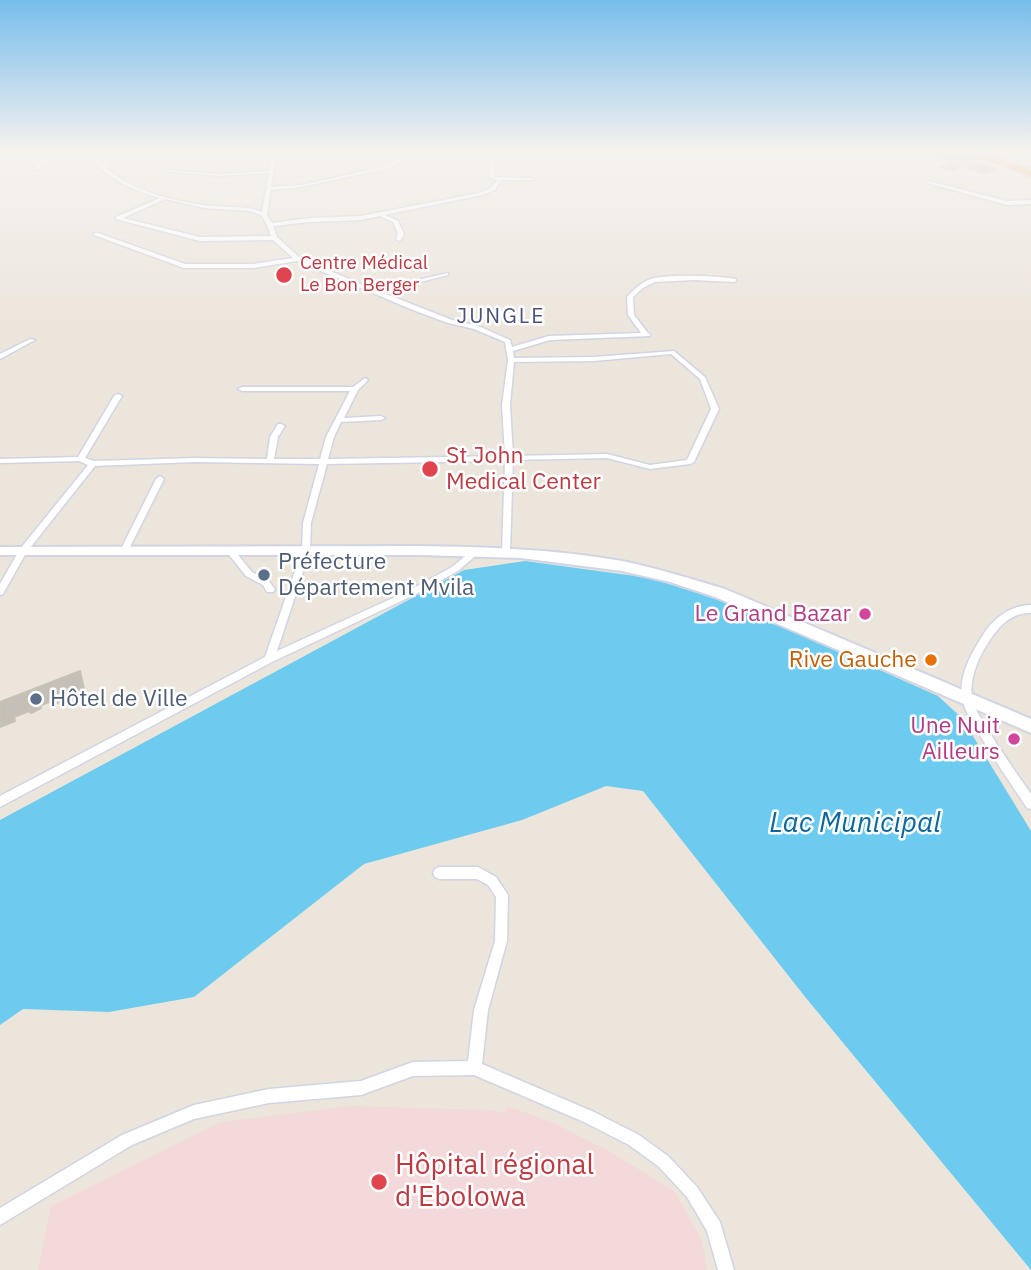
<!DOCTYPE html>
<meta charset="utf-8">
<style>
body{margin:0}
canvas{display:block;background:#ece5dc}
</style>
<canvas width="1031" height="1270"></canvas>
<script>
const ctx = document.querySelector('canvas').getContext('2d');
ctx.lineJoin = 'round';
function paint(path, color) { ctx.fillStyle = color; ctx.fill(path, 'evenodd'); }
function strokePath(path, color, width, dash) { ctx.strokeStyle = color; ctx.lineWidth = width; ctx.lineCap = dash ? 'butt' : 'round'; ctx.setLineDash(dash || []); ctx.stroke(path); }
function label(font, color, halo, rows, align = 'center') {
  ctx.font = font + ' "IBM Plex Sans",sans-serif'; ctx.lineWidth = 5; ctx.setLineDash([]); ctx.textBaseline = 'middle'; ctx.strokeStyle = halo; ctx.fillStyle = color; for (const [text, x, y, turn = 0] of rows) {
    ctx.save(); ctx.translate(x, y); ctx.rotate((+turn || 0) * Math.PI / 180); ctx.textAlign = isNaN(turn) ? turn : align; if (halo) ctx.strokeText(text, 0, 0); ctx.fillText(text, 0, 0); ctx.restore();
  }
}
const medical = new Path2D(`
 M349,1106l143,4 13,3 2,-7 45,16 62,32 61,38 27,49 5,29h-669l13,-64 170,-84z`);
const water = new Path2D(`
 M525,561l125,17 79,25 209,93 24,22 69,113v439l-225,-272 -163,-207 -37,-5 -84,34 -158,44 -170,133 -85,15 -86,-3 -23,16v-205l464,-250z`);
const building = new Path2D(`
 M933,152h13l17,6 5,-2 4,5 24,8 -11,5 -22,-8 -13,4 -10,-3 12,-5 -20,-7z
 M80,671l4,18 -27,14 -3,-3 -15,6 2,2 -10,5 -2,-2 -15,6 1,4 -15,6v-25z`);
const street = new Path2D(`
 M50,152h5l-18,18h-4v-2z
 M110,152h5l-10,15c28,25 71,35 107,39 18,2 34,-1 50,6l7,-39 -51,3 -55,-5 2,-1 53,4 51,-3 4,-19h4l-6,35 30,-2 87,-19 9,-6 -4,-8h5l4,8 -12,8 -89,19 -30,3 -4,25 5,8 38,-5 51,-2 118,-23 12,-5 6,-8 -7,-2 -1,-26h4l1,25 38,1 2,1 -2,1h-31l-6,10 -13,5 -98,20 14,6 6,13 -3,6 -2,1 -3,-2 2,-5 -5,-12 -13,-6 -19,4 -51,2 -37,4 4,11 23,21 75,32 73,-17v2l-67,17 71,28 26,6 32,14 2,7 37,-11 92,-3 -13,-18 -1,-18c6,-7 13,-13 21,-17 16,-7 71,-4 88,-1v2l-2,1 -40,-2 -39,2 -12,6 -10,9 1,18 14,18 2,1v2l-100,4 -37,11 1,7 80,-1 80,-6 31,26 14,32 -25,53 -4,2 -40,5 -43,-11 -94,2 -3,91 -4,3 -4,-3 3,-90 -178,3 -16,59 -1,28 -33,100 131,-60 44,-24 23,-19h6l1,2 -24,21 -44,24 -142,67 -272,145v-11l265,-139 37,-106 1,-28 16,-59 -124,-2 -100,4 -69,87 -23,41 -3,1v-11l20,-35 68,-84 -9,-4 -79,2v-4l78,-2 36,-61 4,-2 4,2 -37,62 9,3 101,-3 72,1 3,-22 8,-13h3l4,2 -7,11 -4,22h46l6,-22 24,-46h-108l-4,-2 4,-2h111l12,-9 3,2 -10,10 -14,28 37,-2 4,2 -4,2 -40,2 -7,15 -6,22 177,-3 -3,-51 6,-45 -3,-18 -31,-13 -26,-6 -35,-13 -116,-49 -44,7h-69l-90,-33v-2h4l87,31h68l40,-6 -20,-18 -73,1 -84,-22v-2l44,-19c-22,-6 -43,-15 -60,-30zM165,199l39,9 47,3 11,5 5,9 4,11 -71,1 -77,-19zM671,354l29,25 11,30 -24,51 -37,5 -43,-11 -94,2 -3,-51 4,-43 80,-1z
 M613,152h24l-12,4z
 M929,181l78,20 24,-1v4l-24,1 -80,-22z
 M30,339l5,1 -35,19v-5z
 M160,476l4,3 -36,72 -4,3 -3,-1 -1,-2 36,-72z
 M230,548l3,1 19,23 17,9 6,9 -2,2h-6l-4,-7 -17,-9 -20,-25z
 M1031,605v8c-17,-1 -30,11 -39,24 -12,17 -23,40 -20,61 2,10 9,20 14,29 14,23 30,45 45,67v15l-4,-1c-17,-26 -35,-51 -50,-78 -6,-10 -14,-22 -15,-34 -3,-21 10,-44 21,-61 10,-16 27,-30 48,-30z
 M439,867h39l18,10 12,18 -1,46 -19,69 -6,54 112,48 45,23 29,21 29,31 23,35 14,48h-16l-11,-39 -20,-34 -29,-31 -29,-21 -45,-23 -110,-47 -61,1 -52,19 -92,8 -75,16 -62,26 -132,80v-17l122,-73 72,-30 75,-16 92,-8 52,-19 55,-1 6,-51 21,-69 1,-44 -8,-12 -11,-6h-38l-4,-2 -2,-4 2,-4z`);
const secondary = new Path2D(`
 M420,546c67,1 135,3 202,15 35,7 69,18 103,28l306,130v14l-316,-136 -45,-15 -48,-11 -101,-13 -101,-3h-420v-8z`);
const highway = new Path2D(`
 M965,152h13l53,18v6z`);
const markers = [
 [284,275,9,"#e0444e"],
 [430,469,9,"#e0444e"],
 [264,575,7,"#5c6f8a"],
 [865,614,7,"#d1479c"],
 [931,660,7,"#e8710a"],
 [36,699,7,"#5c6f8a"],
 [1014,739,7,"#d1479c"],
 [379,1182,9,"#e0444e"]
];
const farHealthnames = [
 ["Centre Médical",300,264],
 ["Le Bon Berger",300,286]
];
const farQuarternames = [
 ["JUNGLE",501,317]
];
const healthNames = [
 ["St John",446,456],
 ["Medical Center",446,482]
];
const serviceNames = [
 ["Préfecture",278,562],
 ["Département Mvila",278,588],
 ["Hôtel de Ville",50,699]
];
const hotelNames = [
 ["Le Grand Bazar",851,614],
 ["Une Nuit",1000,726],
 ["Ailleurs",1000,752]
];
const foodNames = [
 ["Rive Gauche",917,660]
];
const nearWaternames = [
 ["Lac Municipal",855,824]
];
const nearHealthnames = [
 ["Hôpital régional",395,1166],
 ["d'Ebolowa",395,1198]
];
paint(medical, '#f3d9da');
paint(water, '#6dcbf0');
paint(building, '#c4bfb7');
strokePath(building, '#c8c1b5', 2);
strokePath(street, '#d1d4e3', 3);
strokePath(secondary, '#d1d4e3', 4);
strokePath(highway, '#c3c3c3', 3);
paint(street, '#fff');
paint(secondary, '#fff');
paint(highway, '#ffa154');
const sky = ctx.createLinearGradient(0, 0, 0, 330);
sky.addColorStop(0, '#77bdeb');
sky.addColorStop(0.46, '#f6f3ef');
sky.addColorStop(1, '#f6f3ef00');
ctx.fillStyle = sky;
ctx.fillRect(0, 0, 1031, 330);
for (const [x, y, r, color] of markers) { const dot = new Path2D(); dot.arc(x, y, r, 0, 2 * Math.PI); ctx.fillStyle = color; ctx.fill(dot); strokePath(dot, '#fff', 2.5); }
label('19px', '#be3a42', '#fff', farHealthnames, 'left');
ctx.letterSpacing = '2px';
label('21px', '#4a527b', '#fff', farQuarternames);
ctx.letterSpacing = '0px';
label('23px', '#be3a42', '#fff', healthNames, 'left');
label('23px', '#4e5e75', '#fff', serviceNames, 'left');
label('23px', '#b23c85', '#fff', hotelNames, 'right');
label('23px', '#c56008', '#fff', foodNames, 'right');
label('italic 28px', '#0c689c', '#fff', nearWaternames);
label('28px', '#be3a42', '#fff', nearHealthnames, 'left');
</script>
